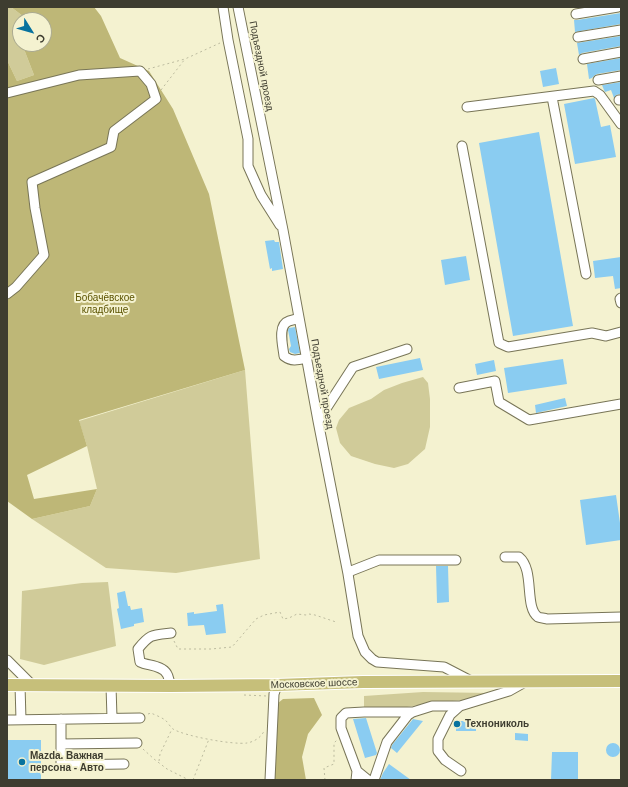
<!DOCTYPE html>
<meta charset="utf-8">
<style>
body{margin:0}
#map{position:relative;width:628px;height:787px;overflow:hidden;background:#f4f2d0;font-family:Helvetica,sans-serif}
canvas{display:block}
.frame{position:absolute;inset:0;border:8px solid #3e3d30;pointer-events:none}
.north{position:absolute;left:12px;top:12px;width:40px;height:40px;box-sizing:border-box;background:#f4f2d0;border:1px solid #abaa90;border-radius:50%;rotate:127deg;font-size:11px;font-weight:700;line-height:16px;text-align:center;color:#3e3d30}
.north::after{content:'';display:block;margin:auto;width:14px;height:18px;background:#07729e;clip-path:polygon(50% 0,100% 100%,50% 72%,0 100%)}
</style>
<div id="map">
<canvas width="628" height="787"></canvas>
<div class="frame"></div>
<div class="north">С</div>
</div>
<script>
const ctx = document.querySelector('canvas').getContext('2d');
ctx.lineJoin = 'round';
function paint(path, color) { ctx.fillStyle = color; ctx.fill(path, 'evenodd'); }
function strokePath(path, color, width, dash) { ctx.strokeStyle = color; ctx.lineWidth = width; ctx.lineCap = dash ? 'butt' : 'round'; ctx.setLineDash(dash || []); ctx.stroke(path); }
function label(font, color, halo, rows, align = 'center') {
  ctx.font = font + ' Helvetica,sans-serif'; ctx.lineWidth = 4; ctx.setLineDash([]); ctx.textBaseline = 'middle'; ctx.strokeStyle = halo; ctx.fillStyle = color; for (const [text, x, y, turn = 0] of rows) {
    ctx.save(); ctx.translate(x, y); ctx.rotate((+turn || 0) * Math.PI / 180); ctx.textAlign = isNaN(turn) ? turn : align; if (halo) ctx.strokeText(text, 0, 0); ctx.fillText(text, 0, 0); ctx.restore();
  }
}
const green = new Path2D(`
 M7,7h4l17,13h-8v24h2l12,31 -17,6 -10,-21z
 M245,370l15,189 -84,14 -70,-5 -74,-49 58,-13 7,-17 -10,-43 -8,-25z
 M423,377l5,6 2,16v28l-5,22 -17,15 -14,4 -19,-4 -24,-8 -11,-13 -4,-15 3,-8 10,-12 22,-9 13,-9 18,-7z
 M108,582l8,64 -72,19 -24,-6 2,-68 60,-8z
 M423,692l68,1 -27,7 -34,3 -23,4 -43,3v-14z`);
const forest = new Path2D(`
 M11,7h83l7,9 19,42 29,13 24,38 36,85 36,176 -166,50 8,26 -60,29 7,24 63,-10 -7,17 -58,13 -25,-18v-441l10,21 17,-6 -12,-31h22v-24h-16z
 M314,698l8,17 -14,19 -6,23 4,23h-33l5,-77 5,-4z`);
const building = new Path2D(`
 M621,13v11l-46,8 -1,-12h3z
 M621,36v10l-39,7 -3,2 -2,-12z
 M621,58v12l-24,4 -3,2 -2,2 -3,1 -2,-15z
 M556,68l3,16 -16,3 -3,-16z
 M621,82v12l-5,1 -2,3 -3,-8 -6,2 -1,-2 -2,-5z
 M594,98l1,1 6,28 9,-2 6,32 -41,7 -11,-60z
 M539,132l34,194 -60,10 -34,-193z
 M274,240l1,2h4l4,27 -11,2v-3l-2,1 -5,-28z
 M466,256l4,24 -25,5 -4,-25z
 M621,257v31l-6,1 -2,-13 -18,2 -2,-17z
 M295,327l5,26 -5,1 -5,-2 -1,-3 2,-3 -3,-16 1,-2z
 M420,358l3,12 -44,9 -3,-12z
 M563,359l4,25 -59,9 -4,-25z
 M494,360l2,11 -19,4 -2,-11z
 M565,398l2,8 -31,7 -1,-8z
 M616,495l5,35v10l-35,5 -6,-45z
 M436,566h12l1,36 -12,1z
 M125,591l3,15h2l1,4 11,-2 2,14 -10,2v2l-13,3 -4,-20 2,-1 -2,-15z
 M223,604l3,29 -20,2 -2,-10 -16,1 -1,-13 7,-1v2l23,-3 -1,-6z
 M366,718l11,35 -1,2 -11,3 -12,-39z
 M413,719l10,2 -26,32 -6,-5 1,-3z
 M456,721h20v10h-20z
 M515,733l13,1v7l-13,-1z
 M7,740h34v40h-34z
 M606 750a7 7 0 1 1 14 0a7 7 0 1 1-14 0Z
 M552,752h26v28h-27z
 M389,764l22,16h-31l3,-7z`);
const path = new Path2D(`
 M148,69l37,-10 35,-16
 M161,90l24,-31
 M174,641l4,8h33l21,-2 24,-28 8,-4 16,-3 3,7 6,-1 8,-4 9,1 3,-1 6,1 21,7
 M244,695l23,1
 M148,714l3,-1c4,2 10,4 14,7 3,2 5,7 8,9 11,7 60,16 74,14 6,-1 14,-5 17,-12
 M143,749l11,10 13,10 22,11
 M159,761l1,-7 12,-25
 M193,780l16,-41
 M325,780l-1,-12 10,-4v-21l3,-3`);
const minor = new Path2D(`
 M223,7l5,33 20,99v27l13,29 19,30
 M238,7l45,223 35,191 30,153 10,62 7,16 7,7 5,3 67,5 27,14
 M576,14l42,-7
 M578,37l43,-7
 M583,59l38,-7
 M598,80l23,-4
 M7,93l72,-18 61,-4 11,13 5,15 -42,32 -3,16 -79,35 3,26 9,47 -28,32 -9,7
 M552,97l34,177
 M619,100h2
 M467,107l127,-16 6,4 21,29
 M462,146l37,197 9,4 84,-14 14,3 15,-4
 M621,298l-1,1 1,4
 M299,319c-3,0 -7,1 -10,2 -12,4 -6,25 -5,35 8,6 14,4 23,2
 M459,388l36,-7 4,21 30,18 92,-16
 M318,421l35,-54 54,-18
 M505,557h14c16,13 5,50 19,60 2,1 6,1 9,2l74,-2
 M348,574l3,-3 28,-11h77
 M171,633c-19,2 -21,1 -33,16l2,13c8,4 22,3 27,12 2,3 2,8 4,12
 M7,660l25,25
 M20,685l1,35
 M111,686l1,32
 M61,719v46l63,-1
 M7,720l133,-2
 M61,744l76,-1
 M357,771l11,9
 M461,771l-16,-11 -7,-9v-12l12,-24 10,-9 49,-15 16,-9
 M270,780l4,-86 3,-9
 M356,780l1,-9 -16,-43v-10l5,-5 18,-1h49
 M374,780l13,-38 21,-27 5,-3 19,-6h28`);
const major = new Path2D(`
 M7,685l164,1 106,-1 86,-3 258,-1`);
const markers = [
 [457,724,4,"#07729e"],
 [22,762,4,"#07729e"]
];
const streetNames = [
 ["Подъездной проезд",261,66,79],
 ["Подъездной проезд",322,384,80],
 ["Московское шоссе",314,684,-2]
];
const parkNames = [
 ["Бобачёвское",105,298],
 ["кладбище",105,310]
];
const poiNames = [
 ["Технониколь",465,724],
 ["Mazda. Важная",30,756],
 ["персона - Авто",30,768]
];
paint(green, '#d0cb99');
paint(forest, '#beb777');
paint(building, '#8accf1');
strokePath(minor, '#787557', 11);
strokePath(major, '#fff', 14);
strokePath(path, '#bcbb9f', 1, [2, 3]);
strokePath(minor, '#fff', 9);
strokePath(major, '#c6bf7a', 12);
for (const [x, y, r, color] of markers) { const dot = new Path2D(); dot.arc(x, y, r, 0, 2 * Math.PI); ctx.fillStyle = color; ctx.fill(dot); strokePath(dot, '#f4f2d0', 1.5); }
label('10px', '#3e3d30', '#f4f2d0', streetNames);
label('10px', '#5b5301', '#f4f2d0', parkNames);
label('bold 10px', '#3e3d30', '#f4f2d0', poiNames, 'left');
</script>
